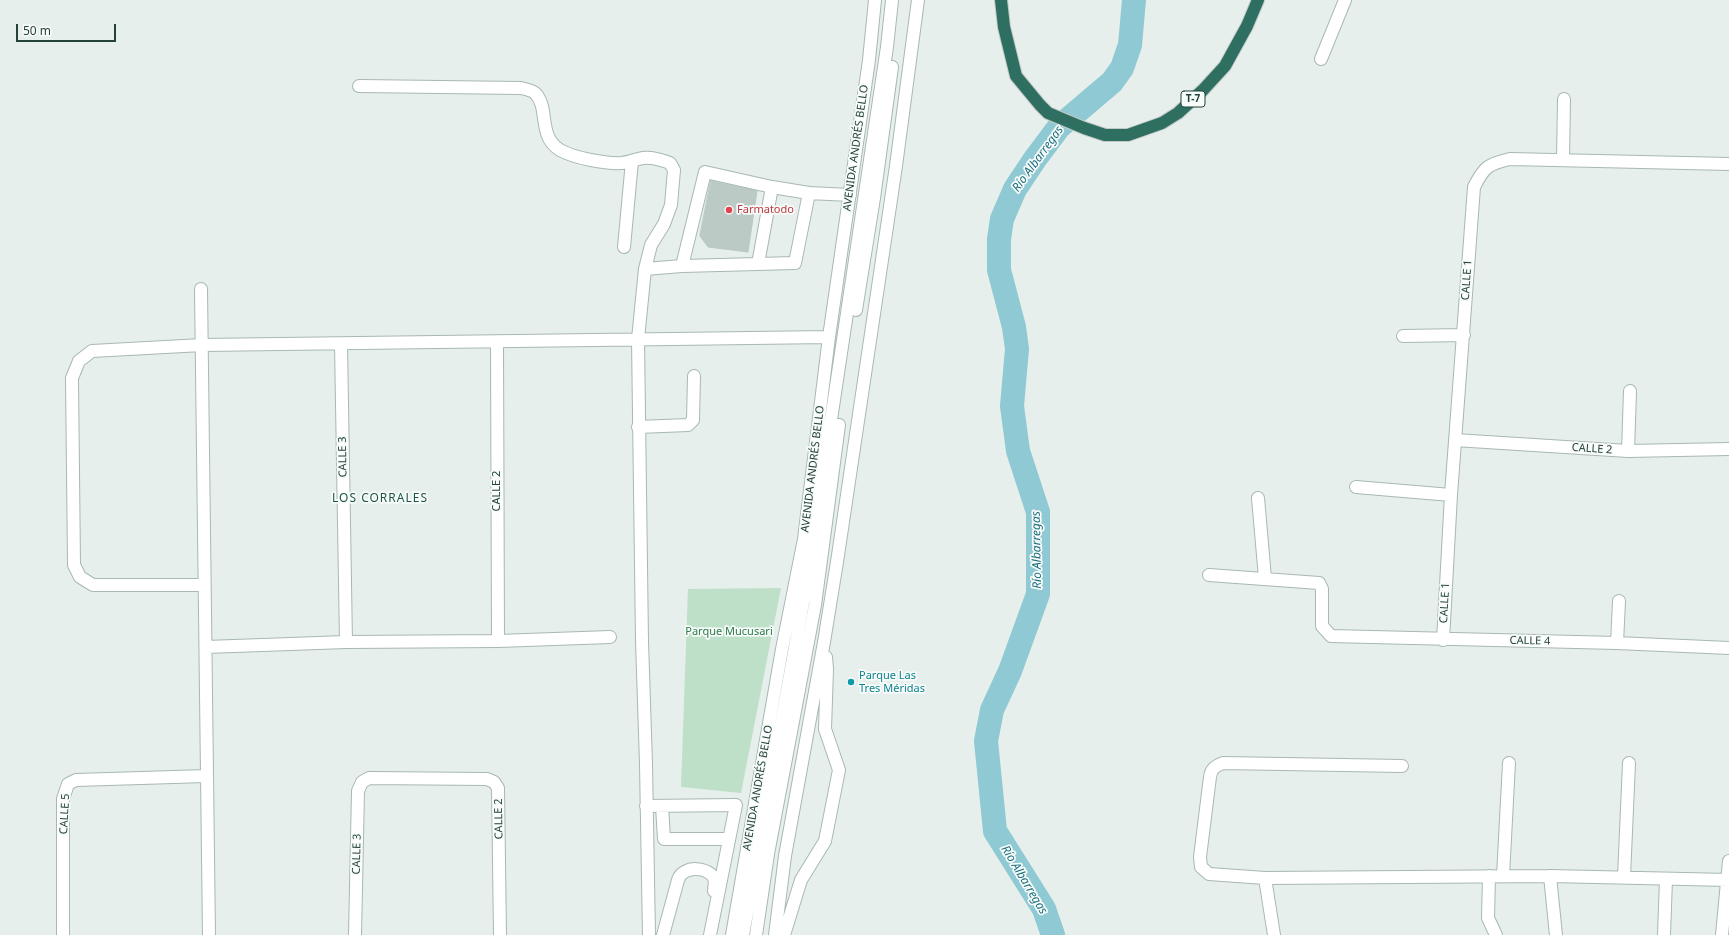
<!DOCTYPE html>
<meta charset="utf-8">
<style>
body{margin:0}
#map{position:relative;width:1729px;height:935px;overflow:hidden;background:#e6efeb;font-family:"Noto Sans",sans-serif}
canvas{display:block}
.scale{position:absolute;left:16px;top:24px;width:100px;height:18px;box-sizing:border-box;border:2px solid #24423a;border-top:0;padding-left:5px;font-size:12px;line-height:14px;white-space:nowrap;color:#24423a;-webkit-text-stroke:3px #f7fbf9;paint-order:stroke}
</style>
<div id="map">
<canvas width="1729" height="935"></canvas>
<div class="scale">50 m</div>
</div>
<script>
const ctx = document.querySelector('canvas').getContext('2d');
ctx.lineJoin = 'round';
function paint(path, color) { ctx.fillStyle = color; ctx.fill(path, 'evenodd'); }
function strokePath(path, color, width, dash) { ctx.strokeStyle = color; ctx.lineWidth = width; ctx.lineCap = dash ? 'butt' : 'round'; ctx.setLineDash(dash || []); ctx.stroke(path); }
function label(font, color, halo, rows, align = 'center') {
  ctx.font = font + ' "Noto Sans",sans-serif'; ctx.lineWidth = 3.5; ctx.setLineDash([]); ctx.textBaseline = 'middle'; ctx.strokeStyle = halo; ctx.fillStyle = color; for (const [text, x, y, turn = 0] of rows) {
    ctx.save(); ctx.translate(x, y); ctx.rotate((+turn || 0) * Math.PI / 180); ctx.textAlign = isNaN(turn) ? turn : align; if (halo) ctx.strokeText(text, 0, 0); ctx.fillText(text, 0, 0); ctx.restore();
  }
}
const green = new Path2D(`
 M781,588l-40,205 -60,-6 7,-198z`);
const river = new Path2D(`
 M1053,935l-9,-26 -49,-78 -9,-90 6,-31 18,-39 28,-77v-82l-20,-61 -6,-45 5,-57 -3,-22 -15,-57v-31l3,-20 13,-30 20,-30 24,-32 53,-45 10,-14 8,-23 4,-45`);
const building = new Path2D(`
 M711,181l46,10 -9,61 -40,-5 -8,-11z`);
const minor = new Path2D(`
 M1321,59l24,-59
 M359,86l162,2c4,1 10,2 14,5 15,15 2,43 25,57 14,8 46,14 62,13 8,-1 14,-4 21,-5 9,-1 19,2 27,5l4,7 -3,35 -7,19 -13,21 -6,24 -7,70 4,302 4,123 3,171
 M1563,160l1,-61
 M624,247l8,-86
 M758,264l14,-77
 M682,266l23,-94 67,15 37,6 41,2
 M645,269l37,-3 113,-3 14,-70
 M201,289l8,646
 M856,310l18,-112 18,-131
 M1403,336l61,-1
 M497,342l1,299
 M341,344l5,298
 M638,427l50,-2 5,-5 1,-44
 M1455,440l173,11 101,-2
 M1628,451l2,-60
 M1356,487l95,8
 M1258,498l7,80
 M1209,575l110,8 3,6v37l9,10 286,7 112,5
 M204,585h-111l-13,-8 -6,-12 -2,-187 7,-17 13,-10 110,-6 627,-8
 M1443,640l8,-145 23,-308c10,-20 14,-23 36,-28l219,5
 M1617,643l2,-42
 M206,647l140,-5 152,-1 112,-4
 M1402,766l-179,-3c-8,3 -12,6 -13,14l-10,80 1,10 8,7 56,4 285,-2 179,4
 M646,806l90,-1 -26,130
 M662,806l2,33h65
 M1489,876l-1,42 8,17
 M1503,876l6,-113
 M1550,876l6,59
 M1624,877l5,-114
 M1265,878l9,57
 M63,935v-136l5,-15 8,-4 130,-4
 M355,935l3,-144 4,-9 7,-4 118,1 7,3 4,6 2,147
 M663,935l15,-55c5,-15 31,-14 37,0l-1,11
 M732,935l50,-286 22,-110 25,-202 40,-277 6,-60
 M743,935l63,-349 81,-539 5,-47
 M756,935l12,-81 47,-249 24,-180
 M775,935l10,-79 39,-214 13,-80 59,-396 22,-166
 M784,935l17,-55 24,-39 14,-71 -14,-41 2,-60 -1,-12
 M1664,935l2,-56
 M1722,935l7,-74`);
const highway = new Path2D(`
 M1001,0l3,27 12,49 24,29 8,8 36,15 21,7h23l34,-12 16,-10 25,-23 22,-24 22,-40 11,-26`);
const markers = [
 [729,210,4,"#e0444e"],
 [851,682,4,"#0f9aa8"]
];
const shields = [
 [1193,99,24]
];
const shieldNames = [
 ["T-7",1193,99]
];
const streetNames = [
 ["AVENIDA ANDRÉS BELLO",856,148,-82],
 ["CALLE 1",1467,280,-86],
 ["CALLE 2",1592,449,4],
 ["CALLE 3",343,457,-91],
 ["AVENIDA ANDRÉS BELLO",813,469,-83],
 ["CALLE 2",497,491,-90],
 ["CALLE 1",1445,603,-87],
 ["CALLE 4",1530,641,1],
 ["AVENIDA ANDRÉS BELLO",758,788,-80],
 ["CALLE 5",65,814,-87],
 ["CALLE 2",499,819,-91],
 ["CALLE 3",357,854,-89]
];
const healthNames = [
 ["Farmatodo",737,210]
];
const parkNames = [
 ["Parque Mucusari",729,632]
];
const cultureNames = [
 ["Parque Las",859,676],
 ["Tres Méridas",859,689]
];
const waterNames = [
 ["Río Albarregas",1038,159,-54],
 ["Río Albarregas",1037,550,-91],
 ["Río Albarregas",1024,880,59]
];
const neighbourhoodNames = [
 ["LOS CORRALES",380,499]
];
paint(green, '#bfe0c8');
strokePath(river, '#8ec9d4', 24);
paint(building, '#bbcac4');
strokePath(building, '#b8c9c2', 1);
strokePath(minor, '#a8b8b2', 14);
strokePath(highway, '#c2cac8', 14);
strokePath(minor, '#fff', 12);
strokePath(highway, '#2f6f62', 12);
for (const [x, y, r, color] of markers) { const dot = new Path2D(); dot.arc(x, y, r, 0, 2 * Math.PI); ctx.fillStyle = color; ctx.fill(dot); strokePath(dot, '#f7fbf9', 1.5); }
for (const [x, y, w] of shields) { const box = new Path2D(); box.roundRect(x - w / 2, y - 8, w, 16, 3); ctx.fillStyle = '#f7fbf9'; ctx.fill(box); strokePath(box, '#24423a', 1); }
label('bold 10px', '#24423a', null, shieldNames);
label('11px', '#24423a', '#f7fbf9', streetNames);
label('11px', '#be3a42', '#f7fbf9', healthNames, 'left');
label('11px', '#2d7a4b', '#f7fbf9', parkNames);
label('11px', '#0d838f', '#f7fbf9', cultureNames, 'left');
label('italic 12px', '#1c6f80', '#f7fbf9', waterNames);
ctx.letterSpacing = '1px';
label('12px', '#1f5548', '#f7fbf9', neighbourhoodNames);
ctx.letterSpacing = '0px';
</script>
